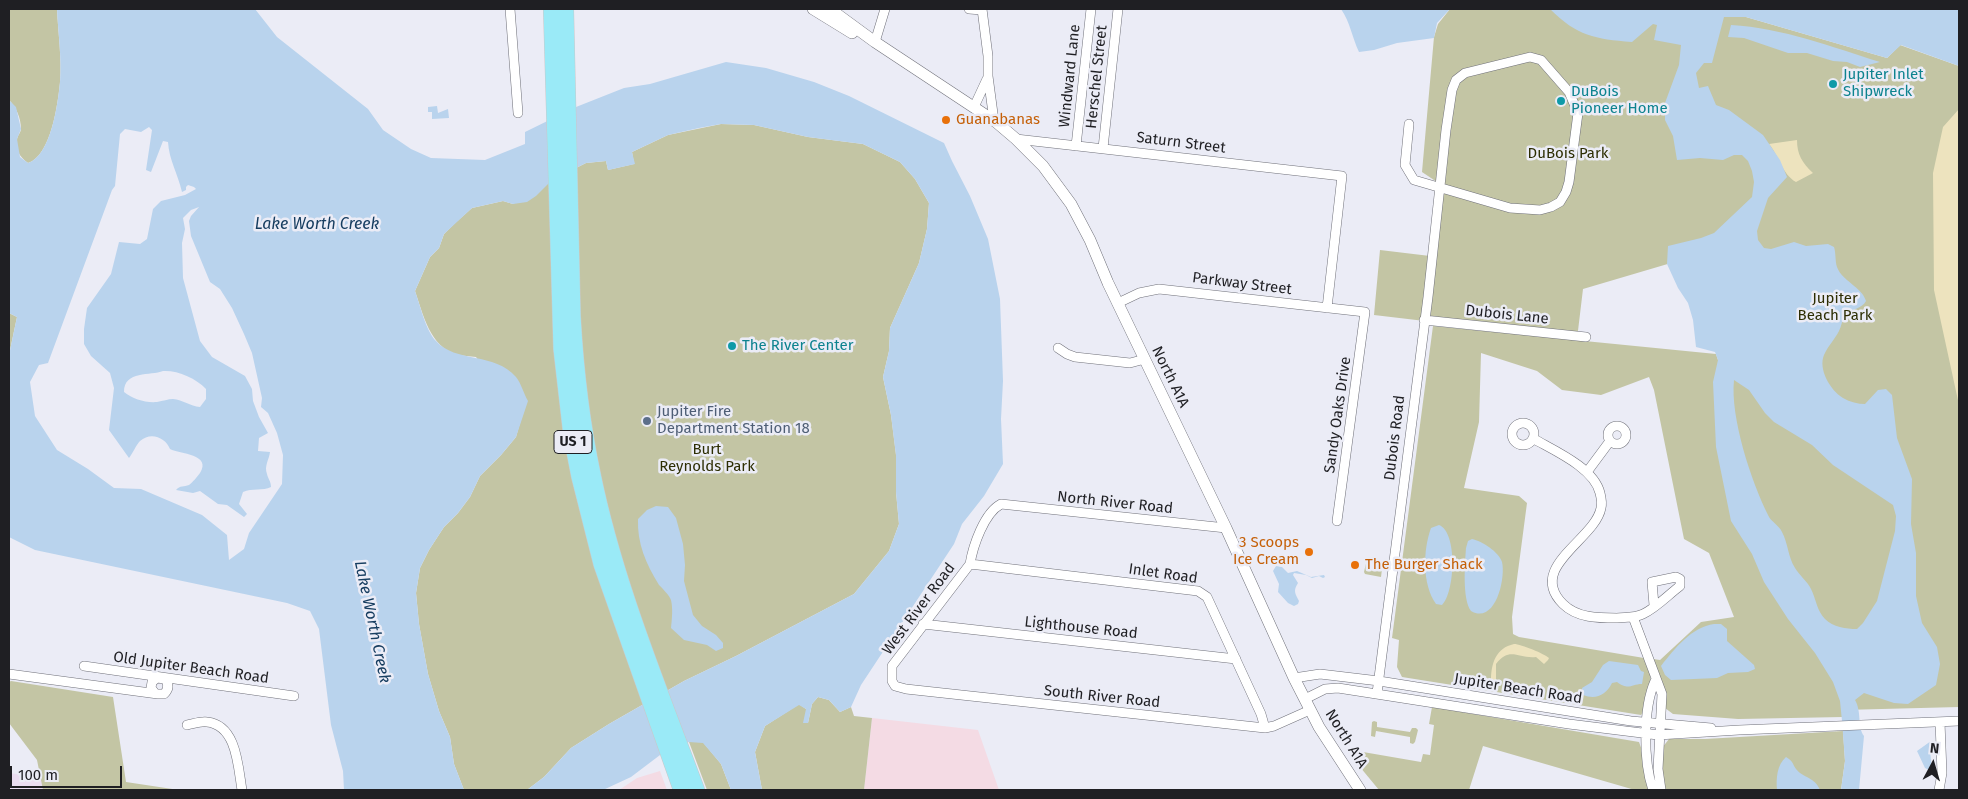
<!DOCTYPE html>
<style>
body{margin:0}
#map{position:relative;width:1968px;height:799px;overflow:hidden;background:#ebecf6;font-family:"Fira Sans",sans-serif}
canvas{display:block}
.frame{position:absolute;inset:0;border:10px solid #1f1f23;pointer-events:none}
.north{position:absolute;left:1908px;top:739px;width:50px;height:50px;-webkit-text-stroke:4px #ebecf6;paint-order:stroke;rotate:6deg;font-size:14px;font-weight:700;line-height:20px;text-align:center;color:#1f1f23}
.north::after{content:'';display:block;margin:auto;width:18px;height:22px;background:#1f1f23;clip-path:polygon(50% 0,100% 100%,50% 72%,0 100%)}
.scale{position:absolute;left:10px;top:766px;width:112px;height:22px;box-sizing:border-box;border:2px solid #1f1f23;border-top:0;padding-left:6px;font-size:15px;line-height:18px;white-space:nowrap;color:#1f1f23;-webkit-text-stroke:4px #ebecf6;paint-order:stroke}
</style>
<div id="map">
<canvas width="1968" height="799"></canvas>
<div class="frame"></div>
<div class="north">N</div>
<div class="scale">100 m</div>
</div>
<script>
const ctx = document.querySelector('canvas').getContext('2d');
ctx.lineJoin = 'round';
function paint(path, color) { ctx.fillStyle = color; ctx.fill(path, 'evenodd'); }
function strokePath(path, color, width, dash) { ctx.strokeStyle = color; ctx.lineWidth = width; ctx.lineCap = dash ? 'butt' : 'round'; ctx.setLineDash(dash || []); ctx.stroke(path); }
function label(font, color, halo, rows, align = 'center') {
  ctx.font = font + ' "Fira Sans",sans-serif'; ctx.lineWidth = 5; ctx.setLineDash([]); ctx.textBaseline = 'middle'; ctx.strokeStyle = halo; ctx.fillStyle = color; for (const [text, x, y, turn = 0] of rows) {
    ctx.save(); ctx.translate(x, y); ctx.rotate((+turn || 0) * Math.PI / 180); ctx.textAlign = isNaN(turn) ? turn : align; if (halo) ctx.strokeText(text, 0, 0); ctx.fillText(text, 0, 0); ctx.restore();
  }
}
const commercial = new Path2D(`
 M872,718l106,12 21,60h-135z
 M660,771l7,19h-48l18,-12z`);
const industrial = new Path2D(`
 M9,773l41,6 7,11h-48z`);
const green = new Path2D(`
 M9,9h48c1,23 5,50 3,73 -2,21 -9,74 -32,81 -8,-6 -13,-13 -11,-23 0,-4 4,-8 4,-11 0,-11 -5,-22 -12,-29z
 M1450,9h211l63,8h22l141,41 13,-13 59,21v641l-116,3v7l-105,2 -65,-5 -8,-6 -12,-49 7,1 41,-38 33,-5 -25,-64 -25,-14 -30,-149 -5,-13 -48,18 -39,-5 -25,-19 -56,-18 -2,69 -15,66 55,8 8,7 -15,114 1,17 6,3 125,21 6,16 1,9 -5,10 -2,18 -3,4 -239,-38 -5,-10 2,-27 -7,-2 41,-312 283,28 2,6 2,-8 -49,-89 -88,26 -6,50 -203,-24 6,-65 50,6 7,-74 -15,-10 12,-135 4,-13z
 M721,124l33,1 54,12 55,7 37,18 15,17 14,24 -2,26 -8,34 -29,65 -1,23 -6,26 8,38 5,40v37l3,32 -10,27 -35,43 -118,62 -52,25 -75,43 -38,24 -27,29 -17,13h-63l-10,-26 -4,-27 -11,-26 -11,-37 -9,-50 -3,-31 4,-25 9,-18 15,-23 14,-14 12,-16 10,-21 21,-21 15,-18 5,-18 -45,-62c-6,-1 -13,-1 -19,-2 -27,-8 -34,-41 -42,-64l15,-34 9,-9 5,-14 11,-11 17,-15 31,-7 10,3 39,-24 34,-17 20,-2 2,9 26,-6 -2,-12 36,-17z
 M9,313l8,4 -8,38z
 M1367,559l16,2 -2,16 -16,-3 -1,-2z
 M11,681l102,16 13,85 53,8h-136l-6,-30 -28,-37v-41z
 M818,697l11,3 11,12 11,-5 3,9 18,2 -8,72h-102l-7,-38 10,-26 34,-22 7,5 2,14 4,-19z
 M1432,707l207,35 5,14 5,34h-14l-152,-44 -14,44h-90l-19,-23 3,-15 58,10 2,-8 7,1 4,-30 -5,-1z
 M1374,721l3,1v5l33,5 2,-4h4l2,2 -3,12 -2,2 -3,-1v-6l-34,-6 -1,6 -4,-1 1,-14z
 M1843,731l2,30 -4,29h-176l-3,-11v-31l7,-9h36z
 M689,742h14l18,22 10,26h-24z`);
const sand = new Path2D(`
 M1959,109v296l-25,-115 -1,-117 10,-46z
 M1797,140c0,14 5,23 16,33l-17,9c-14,-8 -17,-26 -27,-38z
 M1514,644c7,0 31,10 35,14l-1,2 -4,4 -8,-7c-18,2 -26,-11 -40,7v21l-5,-4c0,-18 5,-33 23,-37z`);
const water = new Path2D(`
 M57,9h198l22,28 91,72 15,21 28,19 20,9 54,2 40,-16v-12l51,-25 48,-19 26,-4 76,-22 40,6 48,14 35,14 95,47 8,18 18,35 18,43 12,60 3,82 -2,38 2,45 -19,32 -22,28 -8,20 -93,141 -10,22 -11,5 -11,-12 -11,-3 -6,7 -4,19h-5l3,-14 -7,-4 -34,21 -10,26 7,38h-31l-10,-26 -18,-21 -14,-1 -25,10 -33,25 -28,13h-76l17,-13 27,-29 38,-24 75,-43 52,-25 118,-62 35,-43 10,-27 -3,-32v-37l-5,-40 -8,-38 6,-26 1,-23 29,-65 8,-34 2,-26 -14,-24 -15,-17 -37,-18 -55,-7 -54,-12 -33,-1 -22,4 -31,7 -36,17 3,12 -27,6 -2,-9 -20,2 -34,17 -16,16 -9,6 -14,2 -10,-3 -31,7 -28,26 -5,14 -9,9 -15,34c5,14 11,40 21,50 19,22 59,11 80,36 5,6 8,17 12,24l-12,36 -15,18 -21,21 -10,21 -12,16 -14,14 -15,23 -9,18 -4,25 3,31 9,50 11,37 11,26 4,27 10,26h-120l-1,-19 -12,-46 -12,-96 -9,-18 -23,-8 -252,-53 -26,-13v-182l8,-38 -8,-4v-213l7,7 5,22 -4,10 3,18 8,6c23,-7 30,-60 32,-81 2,-23 -2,-50 -3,-73zM149,127l3,3 -6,40 5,2 12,-31 5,1c1,18 10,32 14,50l4,-2v-3l2,-2 6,2 2,2 -11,6 -24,6 -8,8 -6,30 -7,5 -21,-2 -8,32 -24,34 -3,21v15l7,12 19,17 4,15 -5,42 20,28c4,-5 7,-13 11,-17 11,-10 26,-3 30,8 10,5 42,5 30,24 -2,3 -8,10 -11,12 -5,2 -9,0 -13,5l17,3 7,-2 18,13 9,1 17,12 3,-3 -8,-10 4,-12c9,-4 20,-1 28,-5 0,-6 -3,-8 -4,-13 -3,-8 2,-14 3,-22l-12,-1 1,-13 9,-5 -9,-16 -6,-16 -1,-12 -7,-13 -33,-19 -12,-16 -17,-63 -1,-35 3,-14 -2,-11 8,-8 8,-3 -8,9 -2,5 2,15 19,46 10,7 12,19 12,26 8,19 10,45 -1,9 7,6 9,20 6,22 -1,29 -33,49 -5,16 -15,11 -2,-25 -25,-20 -61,-26 -27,-1 -26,-19 -31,-19 -22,-34 -5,-34 9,-17 9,-2 64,-173 3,-4 5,-52 5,-5 16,3zM163,371c14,-1 33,7 43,18v10l-6,8c-10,-1 -17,-7 -27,-8 -5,0 -10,2 -16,3 -12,1 -24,-3 -33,-10 0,-22 27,-16 39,-21z
 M1341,9h109l-13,14 -3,15 -37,5 -23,7 -15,2c-7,-15 -9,-30 -18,-43z
 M1550,9h409v57l-58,-21 -14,13 -141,-41h-22l-12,46h-8l-8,10 3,15 9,-2 8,19 13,5 34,25 17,25 7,17 -19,21 -11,33 1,9 6,8 7,1 23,-7 12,4 22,-2 6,3c2,6 1,14 3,20 5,14 25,20 29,34 -4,8 -16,8 -22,16 -2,4 -3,10 -5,14 -4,8 -11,15 -15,24 -6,14 6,35 19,43 7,4 15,6 22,6l13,-14 8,-1 6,6 5,43 15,41 -1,45 5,29v43l6,27 15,24 3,17 -4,21 -28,19 -14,-1 -30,-10 -9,7c7,12 2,27 9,36l-5,54h-18l4,-29 -3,-40 -2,-20 -7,-19 -18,-29 -27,-34 -24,-37 -12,-28 -21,-33 -15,-74 -3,-65 5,-22 -3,-8 -19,-5 -3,-27 -5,-17 -10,-15 -11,-24 1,-18 33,-8 13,-5 38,-36 2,-15 -2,-11 -4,-10 -6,-6h-8l-11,5 -23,-2 -23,2 -4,-24 -8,-16v-17l14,-38 2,-20 -27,-5 3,-15 -4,-1 -21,18c-37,-3 -55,-6 -82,-33zM1734,380l15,10 16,23 9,9 38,23 21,20 60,40 3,11 -1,15 -18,70 -14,22 -6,6c-11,0 -24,-2 -32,-10 -8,-8 -9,-20 -14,-30 -4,-8 -12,-14 -16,-21 -7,-11 -7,-25 -13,-36 -3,-7 -11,-10 -14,-17 -17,-34 -38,-98 -34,-135z
 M1731,25c52,3 101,22 149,37l-20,5 -13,-5 -14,-1 -26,-8h-19l-44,-15 -16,-1z
 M437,106l1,7 10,-4 1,9 -17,1v-7h-4v-5z
 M656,506l12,1 8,11 7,26 2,21 -1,16 9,34 9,11 14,9 7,8v5l-7,3 -9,-6 -23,-5 -13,-12c1,-9 2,-20 0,-28 -2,-5 -8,-11 -12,-15 -13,-21 -22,-42 -21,-66l9,-9z
 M1439,525c19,7 16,68 3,80l-6,-1c-14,-20 -13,-54 -5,-76z
 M1472,539c10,2 27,13 30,23 4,17 -7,63 -31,49 -9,-12 -6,-49 -5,-63l2,-7z
 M1276,566l6,1 6,6 9,-2 14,6 13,-2 1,2 -2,1 -4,-2 -7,2 -6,-3 -12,-2 -1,2 5,8c-5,8 -3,10 1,18l-1,3 -4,2 -6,-3 -10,-11 1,-8 -6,-13z
 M1714,624h7l6,5v12l27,24 1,4 -7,3 -20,1 -11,5 -46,2 -6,-5 -4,-9c14,-18 31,-39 53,-42z
 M1609,661l29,4 3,6 3,1 -2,12c-11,0 -13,7 -25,-2l-5,1c-6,12 -16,17 -29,12l-1,-7 10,-6 11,-17z
 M1931,741l3,1v7l-4,3 2,16 -3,2 -4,-2 -8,-17z
 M1786,757c7,4 6,6 10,12 7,9 19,8 24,21h-43c-1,-12 0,-25 9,-33z`);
const minor = new Path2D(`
 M510,9l8,104
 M969,9l13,1
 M982,9l6,47v20l6,45
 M875,42l10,-33
 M974,107l13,-28
 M1016,139l326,37 -15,132
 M1076,146l15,-137
 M1103,148l15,-139
 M1118,303l21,-10 20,-4 206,23 -28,209
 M1424,320l162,17
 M1058,348l9,6 8,3 55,6 15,-4
 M1512 434a11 11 0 1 1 22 0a11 11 0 1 1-22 0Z
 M1608 435a9 9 0 1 1 18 0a9 9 0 1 1-18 0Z
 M1534,439c21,12 60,29 66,54 1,4 2,11 1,15 -6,32 -75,59 -38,96 14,14 35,14 54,14 9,-1 18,0 26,-4 13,-6 25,-19 37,-28v-7l-4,-2 -24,5 2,23
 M1587,472l23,-31
 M1226,528l-225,-24c-17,9 -28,42 -31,60l-78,102v15l3,5 11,3 359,39 9,-2 36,-16
 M970,564l228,27 9,6 54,117 4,14
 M1633,617l29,77 -4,75 3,21
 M923,624l313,35
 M84,666l210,30
 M9,674l149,20h6c5,-5 5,-10 1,-15l-8,-1 -5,4 -1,6 4,5
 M1294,678l26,-4 59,7 252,40 80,7
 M1377,693l51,-396 12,-111 6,-56 6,-40 4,-10 9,-7 65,-16 11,3 28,32 9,21 -9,69 -3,10 -6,10 -9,5 -11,3 -30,-2 -96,-28 -9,-15 4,-41
 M1305,699l20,-10 13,-1 231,36 89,11 81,-5 220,-9
 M187,725c6,-1 14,-4 20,-3 30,3 31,45 35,68
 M1653,790c-10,-29 -10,-82 2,-109
 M1939,790l3,-17 -2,-51`);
const tertiary = new Path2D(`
 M813,9l39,24
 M830,9l45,33 121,80 20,17 27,27 28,38 19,36 18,43 118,245 68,150 25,49 41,63`);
const primary = new Path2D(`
 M551,9l10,340 10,87 8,41 22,87 80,226
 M566,9l7,307c3,53 9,106 20,158 22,108 66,213 104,316`);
const markers = [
 [1833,84,5,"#0f9aa8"],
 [1561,101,5,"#0f9aa8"],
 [946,120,5,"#e8710a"],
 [732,346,5,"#0f9aa8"],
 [647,421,5,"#5c6f8a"],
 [1309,552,5,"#e8710a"],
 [1355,565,5,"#e8710a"]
];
const shields = [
 [573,442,38]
];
const shieldNames = [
 ["US 1",573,442]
];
const cultureNames = [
 ["Jupiter Inlet",1843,75],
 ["Shipwreck",1843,92],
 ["DuBois",1571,92],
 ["Pioneer Home",1571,109],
 ["The River Center",742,346]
];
const streetNames = [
 ["Windward Lane",1070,76,-84],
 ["Herschel Street",1097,77,-84],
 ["Saturn Street",1181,143,7],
 ["Parkway Street",1242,284,7],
 ["Dubois Lane",1507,315,6],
 ["North A1A",1170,377,64],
 ["Sandy Oaks Drive",1338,415,-82],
 ["Dubois Road",1395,438,-83],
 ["North River Road",1115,503,6],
 ["Inlet Road",1163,574,8],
 ["West River Road",919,609,-53],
 ["Lighthouse Road",1081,628,6],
 ["Old Jupiter Beach Road",191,668,8],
 ["Jupiter Beach Road",1518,689,9],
 ["South River Road",1102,697,6],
 ["North A1A",1346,739,58]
];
const foodNames = [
 ["Guanabanas",956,120],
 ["3 Scoops",1299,543,"right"],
 ["Ice Cream",1299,560,"right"],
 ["The Burger Shack",1365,565]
];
const parkNames = [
 ["DuBois Park",1568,154],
 ["Jupiter",1835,299],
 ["Beach Park",1835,316],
 ["Burt",707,450],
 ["Reynolds Park",707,467]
];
const serviceNames = [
 ["Jupiter Fire",657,412],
 ["Department Station 18",657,429]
];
const waterNames = [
 ["Lake Worth Creek",317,225],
 ["Lake Worth Creek",372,622,78]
];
paint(commercial, '#f4dbe4');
paint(industrial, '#eaddf1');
paint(green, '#c3c5a4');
paint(sand, '#ede3be');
paint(water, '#b9d3ed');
strokePath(minor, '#70717a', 10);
strokePath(tertiary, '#70717a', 12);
strokePath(primary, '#c9c9ca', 16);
strokePath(minor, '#fff', 9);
strokePath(tertiary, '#fff', 11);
strokePath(primary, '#9aeaf7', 15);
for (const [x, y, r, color] of markers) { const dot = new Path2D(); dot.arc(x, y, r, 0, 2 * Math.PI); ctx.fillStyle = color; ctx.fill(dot); strokePath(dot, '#ebecf6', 2); }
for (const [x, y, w] of shields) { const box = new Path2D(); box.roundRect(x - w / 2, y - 11.5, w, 23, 4); ctx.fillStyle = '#ebecf6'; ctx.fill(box); strokePath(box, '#1f1f23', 1); }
label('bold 14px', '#1f1f23', null, shieldNames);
label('15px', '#0d838f', '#ebecf6', cultureNames, 'left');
label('15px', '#1f1f23', '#ebecf6', streetNames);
label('15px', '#c56008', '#ebecf6', foodNames, 'left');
label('15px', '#2d2e03', '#ebecf6', parkNames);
label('15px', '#4e5e75', '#ebecf6', serviceNames, 'left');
label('italic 16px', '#163d60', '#ebecf6', waterNames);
</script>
